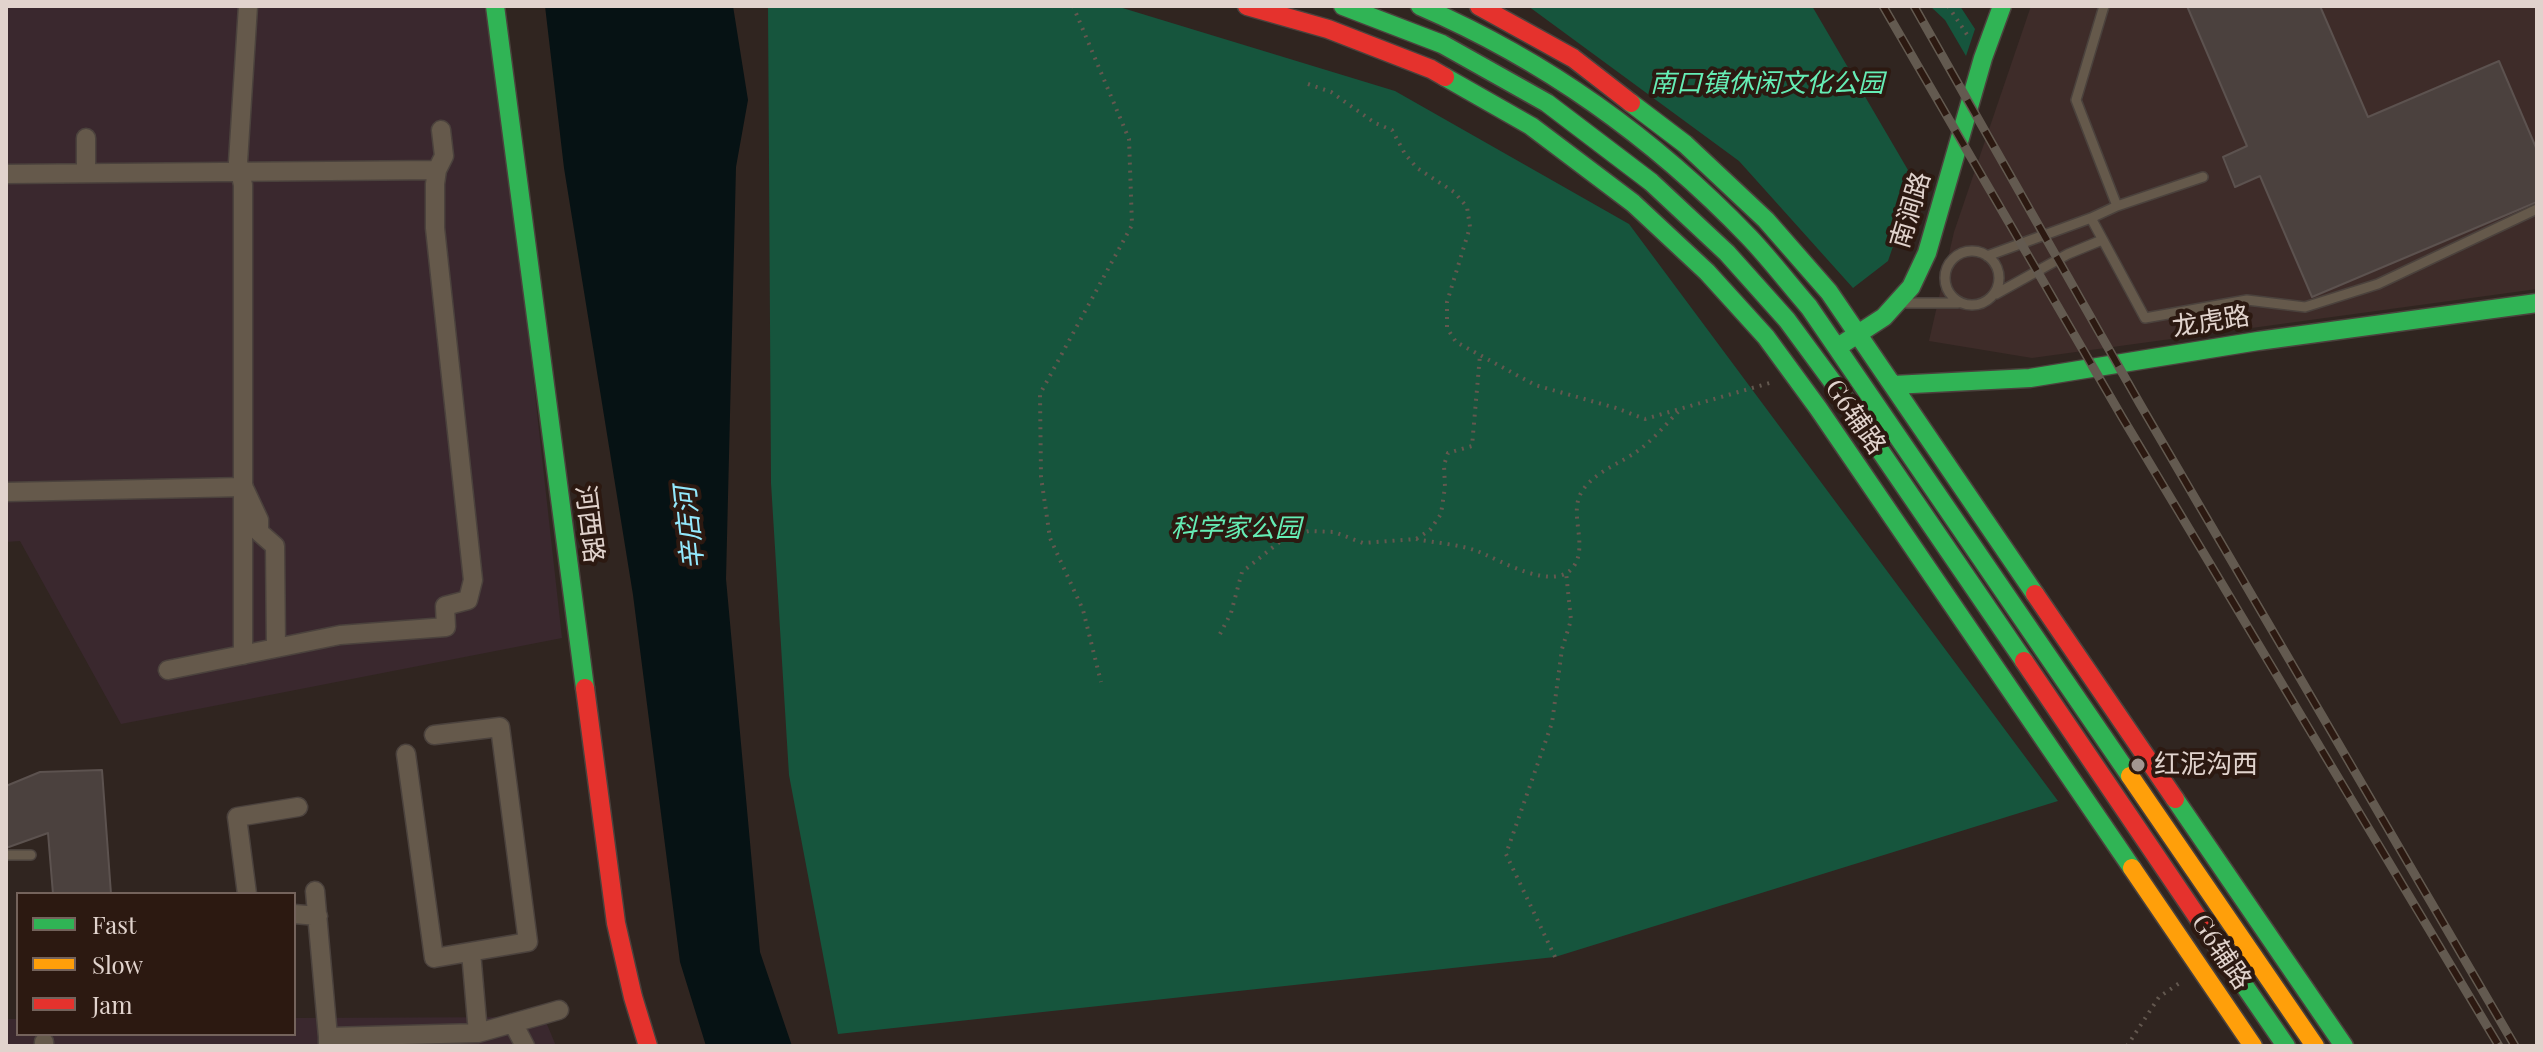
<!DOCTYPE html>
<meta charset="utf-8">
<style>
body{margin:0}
#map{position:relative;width:2543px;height:1052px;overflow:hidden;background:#302520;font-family:"Playfair Display",serif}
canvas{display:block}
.frame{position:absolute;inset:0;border:8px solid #e1d3cd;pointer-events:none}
.legend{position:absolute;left:16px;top:892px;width:280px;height:144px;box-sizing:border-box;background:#2c1911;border:2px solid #74635c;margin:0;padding:10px 14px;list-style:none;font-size:24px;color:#e1d3cd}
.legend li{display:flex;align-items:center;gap:16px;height:40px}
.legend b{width:40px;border:2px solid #74635c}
</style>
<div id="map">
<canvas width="2543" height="1052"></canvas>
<div class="frame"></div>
<ul class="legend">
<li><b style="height:10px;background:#30b455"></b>Fast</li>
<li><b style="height:10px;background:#ff9f0a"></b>Slow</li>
<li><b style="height:10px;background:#e5322d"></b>Jam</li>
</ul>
</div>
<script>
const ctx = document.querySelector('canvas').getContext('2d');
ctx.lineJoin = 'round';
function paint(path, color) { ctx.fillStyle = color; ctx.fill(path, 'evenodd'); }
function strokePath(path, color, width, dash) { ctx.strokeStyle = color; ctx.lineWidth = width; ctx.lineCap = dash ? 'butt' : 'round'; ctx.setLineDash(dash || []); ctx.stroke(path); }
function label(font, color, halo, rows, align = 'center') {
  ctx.font = font + ' "Playfair Display","Noto Sans SC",serif'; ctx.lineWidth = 8; ctx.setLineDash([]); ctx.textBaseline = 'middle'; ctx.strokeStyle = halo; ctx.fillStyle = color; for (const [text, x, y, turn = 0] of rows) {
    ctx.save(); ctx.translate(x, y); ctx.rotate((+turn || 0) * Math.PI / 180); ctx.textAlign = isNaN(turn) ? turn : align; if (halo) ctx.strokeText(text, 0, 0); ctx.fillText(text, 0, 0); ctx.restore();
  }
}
const commercial = new Path2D(`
 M2031,6h506v283l-505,69 -103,-17 25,-109z`);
const industrial = new Path2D(`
 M6,6h486l70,632 -441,86 -101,-183 -14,1z
 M544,1017l12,29h-550v-27h12v15h276v-16z`);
const green = new Path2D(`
 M768,6h348l279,85 234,133 429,577 -503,156 -717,77 -49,-259 -18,-292z
 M1528,6h284l103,176 -27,79 -35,27 -114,-127z
 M1930,6h30l15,23 -9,27 -21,-36z`);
const water = new Path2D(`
 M545,6h188l15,94 -12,67 -10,412 34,373 32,94h-86l-26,-84 -47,-367 -69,-427z`);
const building = new Path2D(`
 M2187,6h133l48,111 131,-56 38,89v52l-225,95 -52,-121 -25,11 -12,-30 24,-11z
 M102,770l9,124h-58l-5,-61 -42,15v-62l34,-14z`);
const path = new Path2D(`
 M1073,6l56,133 3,86 -92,169 1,83 9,61 33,72 18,72
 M1948,6l20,30
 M1308,84l23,8 44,31 17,7 13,24 12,14 37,24 13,15 3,20 -23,75v26l9,14 79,43 81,23 29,11 128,-37
 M1416,539c19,4 42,5 61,12 21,8 78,43 97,15 14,-21 -5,-52 7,-73 12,-21 39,-29 58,-43 15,-11 27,-26 40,-39
 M1220,634l11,-21 11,-41 45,-36 22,-5 25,1 29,11 53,-4 14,-9 11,-16 4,-27 -1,-22 4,-12 24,-7 8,-91
 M1555,957l-49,-103 46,-131 10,-74 9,-29 -5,-48
 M2127,1046l32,-49 22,-15`);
const lane = new Path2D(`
 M2104,6l-28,94 41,106 -26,12 54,100 102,-18 58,7 73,-23 159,-75
 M2117,206l86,-29
 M1945 278a27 27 0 1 1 54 0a27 27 0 1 1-54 0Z
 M1987,256l104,-38
 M1996,294l72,-40 34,-14
 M1904,303h54
 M6,855h25`);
const street = new Path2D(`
 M86,138v35
 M6,174l431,-4
 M245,490l14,30v12l16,14 1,102
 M6,492l238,-5
 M243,655v-470l-5,-23 10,-156
 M168,670l172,-35 106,-8 -1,-21 23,-6 5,-20 -38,-352v-44l2,-14 7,-14 -3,-26
 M406,754l28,204 94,-16 -28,-215 -66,8
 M315,891l13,146
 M247,894l-10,-77 61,-10
 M294,914l24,2
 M471,952l7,81
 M513,1023l12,23
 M44,1042v4
 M328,1046v-9l150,-4 81,-23`);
const fast = new Path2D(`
 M495,6l90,682
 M1343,6l99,38 105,59 104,79 76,71 60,67 53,72 184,269
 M1420,6c125,54 235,133 329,231 21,22 40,47 60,70l321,469
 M1445,77l86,49 102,77 74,69 59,65 52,71 314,460
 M1631,103l54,41 81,76 63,72 206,302
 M1844,343l40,-26 27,-30 16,-34 56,-195 19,-52
 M1893,385l137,-7 228,-37 279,-38
 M2175,799l169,247
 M2213,940l73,106`);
const slow = new Path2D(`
 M2130,776l185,270
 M2132,868l121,178`);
const jam = new Path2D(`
 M1247,6l81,23 103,40 14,8
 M1479,6l94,52 58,45
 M2035,594l140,205
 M2024,661l189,279
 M585,688l31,235 17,74 15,49`);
const rail = new Path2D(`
 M1883,6l239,411 377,629
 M1914,6l226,398 375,642`);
const markers = [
 [2138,765,8,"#a39690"]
];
const parkNames = [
 ["南口镇休闲文化公园",1767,84],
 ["科学家公园",1236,529]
];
const streetNames = [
 ["南涧路",1911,210,-73],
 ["龙虎路",2211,322,-9],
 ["G6辅路",1855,417,55],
 ["河西路",589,524,83],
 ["G6辅路",2221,952,56]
];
const poiNames = [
 ["红泥沟西",2154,765]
];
const waterNames = [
 ["辛店河",690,528,-96]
];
paint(commercial, '#3e2c29');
paint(industrial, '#3a282e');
paint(green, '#16553d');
paint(water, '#061214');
paint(building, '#4b413e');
strokePath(building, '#5c524f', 2);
strokePath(lane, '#4b423d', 12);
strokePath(street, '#4b423d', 21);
strokePath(fast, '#4b423d', 21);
strokePath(slow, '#4b423d', 21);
strokePath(jam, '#4b423d', 21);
strokePath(path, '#63584f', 4, [2, 6]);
strokePath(lane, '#65594b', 9);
strokePath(street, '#65594b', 18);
strokePath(fast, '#30b455', 18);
strokePath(slow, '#ff9f0a', 18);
strokePath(jam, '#e5322d', 18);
strokePath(rail, '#635a50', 9);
strokePath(rail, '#2c1911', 6, [18]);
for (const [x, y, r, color] of markers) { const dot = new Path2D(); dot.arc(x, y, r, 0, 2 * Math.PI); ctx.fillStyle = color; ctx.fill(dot); strokePath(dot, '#2c1911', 3); }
label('italic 26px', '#65edb5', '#2c1911', parkNames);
label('26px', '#e1d3cd', '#2c1911', streetNames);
label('26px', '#e1d3cd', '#2c1911', poiNames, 'left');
label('italic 28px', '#93e8fc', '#2c1911', waterNames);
</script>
